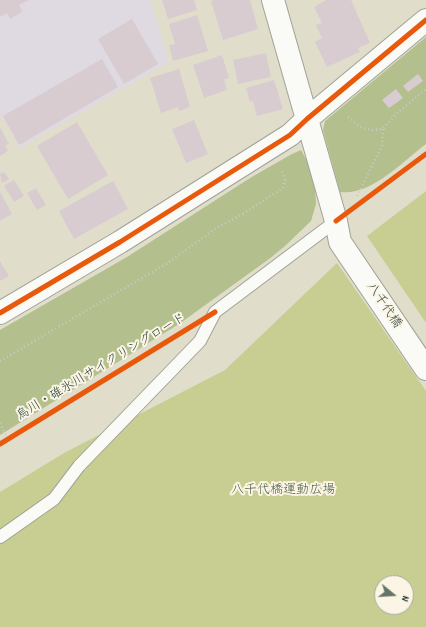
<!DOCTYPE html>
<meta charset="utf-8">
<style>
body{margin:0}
#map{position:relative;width:426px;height:627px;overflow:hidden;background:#e0ddcb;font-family:Dekko,sans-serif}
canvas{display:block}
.north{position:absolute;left:374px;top:575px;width:40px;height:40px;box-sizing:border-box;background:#fcf5e5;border:1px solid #a4ab9e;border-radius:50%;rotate:108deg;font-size:11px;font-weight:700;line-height:16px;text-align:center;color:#1f3d34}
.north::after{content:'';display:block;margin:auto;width:14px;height:18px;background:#637569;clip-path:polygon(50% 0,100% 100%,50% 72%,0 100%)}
</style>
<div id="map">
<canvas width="426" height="627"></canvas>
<div class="north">N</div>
</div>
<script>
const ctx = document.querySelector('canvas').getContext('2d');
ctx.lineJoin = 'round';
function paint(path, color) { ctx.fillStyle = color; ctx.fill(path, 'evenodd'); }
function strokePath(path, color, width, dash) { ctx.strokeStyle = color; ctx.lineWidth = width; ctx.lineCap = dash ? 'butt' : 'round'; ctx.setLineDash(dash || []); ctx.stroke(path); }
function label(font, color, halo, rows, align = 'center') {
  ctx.font = font + ' Dekko,"Klee One",sans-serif'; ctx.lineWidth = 4; ctx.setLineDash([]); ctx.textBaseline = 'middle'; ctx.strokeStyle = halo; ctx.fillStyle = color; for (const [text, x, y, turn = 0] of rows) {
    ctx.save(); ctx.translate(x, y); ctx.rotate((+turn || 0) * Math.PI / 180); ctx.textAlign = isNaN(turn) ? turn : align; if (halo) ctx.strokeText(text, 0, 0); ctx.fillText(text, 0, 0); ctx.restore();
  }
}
const built = new Path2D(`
 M0,0h150l19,62 -149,86 -20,-34z`);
const green = new Path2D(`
 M426,191v132l-59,-87z
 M337,263l89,128v236h-426v-135l64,-39 161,-83zM382,583h24v24h-24z`);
const forest = new Path2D(`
 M426,37v107c-24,18 -55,52 -86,48l-17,-62 2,-9z
 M301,150l8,15 6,21 1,18 -5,17 -26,25 -16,13 -90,65 -179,111v-105l127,-73 123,-79 42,-24z`);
const building = new Path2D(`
 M0,0h29l-10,5 3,7 -12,7 -3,-6 -7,4z
 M162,0h32l3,10 -29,9z
 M214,0h36l8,29 -35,11 -12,-39z
 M326,0h25l19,43 -12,5 2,4 -33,15 -12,-25 7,-4 -6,-13 6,-2 -8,-16z
 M197,15l11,36 -35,10 -4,-16 6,-1 -6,-20z
 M132,19l26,45 -34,20 -26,-45z
 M266,53l5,24 -33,7 -5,-24z
 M222,55l7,23 -5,1 3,11 -23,8 -11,-33z
 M102,59l16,28 -99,58 -16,-29z
 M179,69l11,38 -11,4 -1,-4 -17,6 -11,-35z
 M418,74l5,7 -15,11 -5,-6z
 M274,80l9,29 -26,7 -4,-15 -3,1 -4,-14z
 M396,89l7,9 -14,10 -7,-8z
 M194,120l14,34 -22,9 -14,-34z
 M77,122l31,53 -40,24 -31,-53z
 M0,127l9,17 -4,1 3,6 -8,5z
 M4,172l5,7 -7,4 -2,-9z
 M14,180l10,16 -10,6 -10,-16z
 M113,181l15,28 -54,30 -15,-28z
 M36,188l10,17 -9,5 -10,-17z
 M0,192l12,22 -12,7z
 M0,261l9,15 -9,5z`);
const path = new Path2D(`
 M348,117l14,11 10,2 11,-1 12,-14 31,-26
 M357,196l25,-50 1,-17
 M0,361l166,-97 49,-35 28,-15 40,-26 2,-8 -3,-9
 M0,423l8,16`);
const service = new Path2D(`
 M0,537l54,-38 25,-33 121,-125 15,-29 121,-91`);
const minor = new Path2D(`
 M273,0l63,221 4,21 86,127
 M0,313l120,-71 170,-107 17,-16 119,-99`);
const cycleway = new Path2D(`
 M336,221l90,-67
 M0,313l120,-71 170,-107 17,-16 119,-99
 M0,444l215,-132`);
const streetNames = [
 ["八千代橋",383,306,56],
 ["烏川・碓氷川サイクリングロード",102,368,-31]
];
const parkNames = [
 ["八千代橋運動広場",283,491]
];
paint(built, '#dfd9e2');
paint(green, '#c8ce92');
paint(forest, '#b3c08d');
paint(building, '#d8ccd1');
strokePath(service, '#a0a297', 14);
strokePath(minor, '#a0a297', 24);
strokePath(path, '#c8cac5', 2.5, [1, 3]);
strokePath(service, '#fafaf7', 12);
strokePath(minor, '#fafaf7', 22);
strokePath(cycleway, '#e8590c', 5);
label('13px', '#1f3d34', '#fcf5e5', streetNames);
label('13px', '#445e40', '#fcf5e5', parkNames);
</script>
